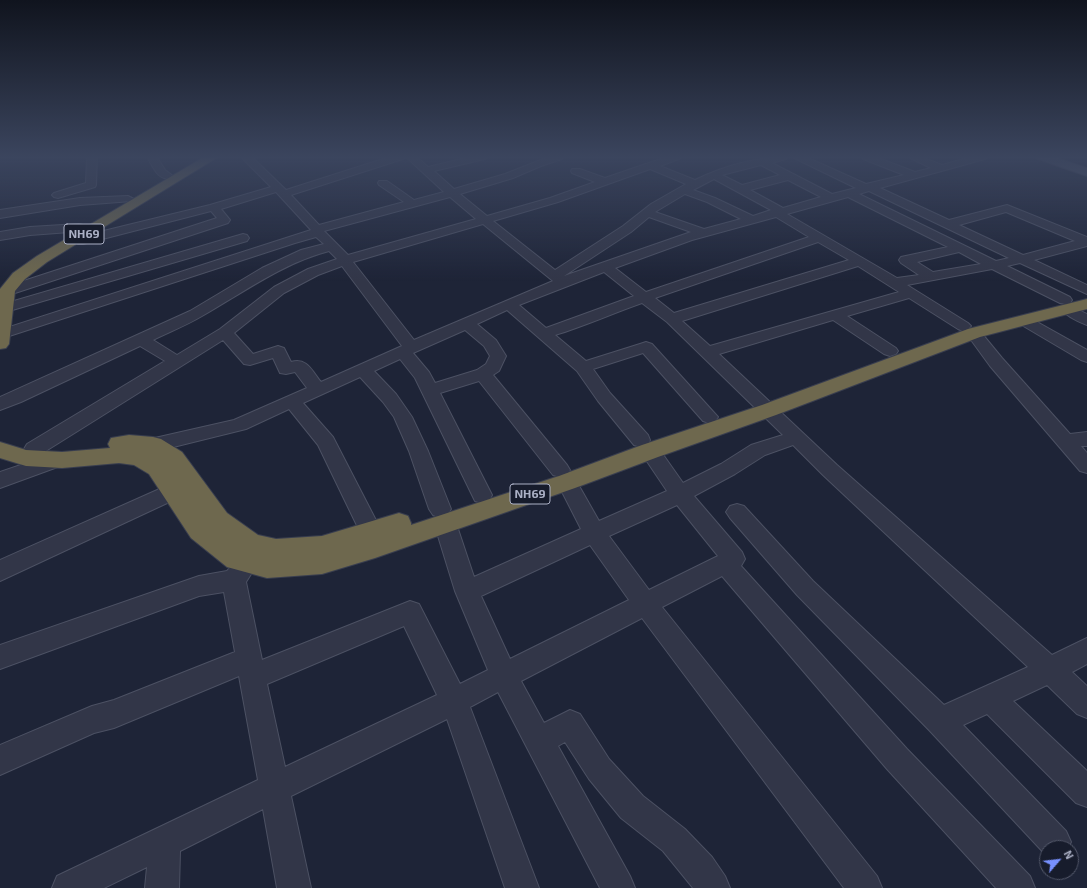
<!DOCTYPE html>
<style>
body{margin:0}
#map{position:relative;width:1087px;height:888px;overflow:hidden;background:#1e2437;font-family:"Exo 2",sans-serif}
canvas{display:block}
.north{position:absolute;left:1039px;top:840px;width:40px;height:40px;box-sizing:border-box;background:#171c2c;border:1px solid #525769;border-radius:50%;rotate:62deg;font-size:11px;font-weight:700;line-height:16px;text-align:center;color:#abb0c5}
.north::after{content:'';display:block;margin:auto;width:14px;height:18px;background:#7790fe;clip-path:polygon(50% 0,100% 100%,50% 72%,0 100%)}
</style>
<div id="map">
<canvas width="1087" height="888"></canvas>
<div class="north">N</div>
</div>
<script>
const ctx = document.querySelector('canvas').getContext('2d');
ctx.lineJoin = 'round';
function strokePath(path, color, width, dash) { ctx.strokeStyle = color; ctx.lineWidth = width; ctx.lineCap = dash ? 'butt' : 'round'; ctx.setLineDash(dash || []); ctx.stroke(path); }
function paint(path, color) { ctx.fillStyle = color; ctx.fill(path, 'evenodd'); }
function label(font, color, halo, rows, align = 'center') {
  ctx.font = font + ' "Exo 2",sans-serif'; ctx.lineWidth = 4; ctx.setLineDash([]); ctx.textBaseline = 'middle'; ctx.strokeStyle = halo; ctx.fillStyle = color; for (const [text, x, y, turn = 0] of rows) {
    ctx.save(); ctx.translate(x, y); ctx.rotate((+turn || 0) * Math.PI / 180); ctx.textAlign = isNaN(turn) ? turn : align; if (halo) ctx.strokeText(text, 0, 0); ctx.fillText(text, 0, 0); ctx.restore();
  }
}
const minor = new Path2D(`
 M87,157h10l-1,28 -1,2 -37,11 -4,-1 -2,-2 2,-2 32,-10z
 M147,157h10l8,13 8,6 -1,2c-14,4 -19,-12 -25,-21z
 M241,157h11l34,33 103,-33h16l-2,2 -112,36 28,30 85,-23 -25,-17 -1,-2 1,-2h8l27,19 30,-8 -38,-35h11l11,10 41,-10h18l-2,2 -51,12 20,18 51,-15 43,-17h16l-2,2 -21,7 -28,12 -53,16 27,22 63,-18 45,-16 -23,-9 -1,-2 1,-2h8l25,9 61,-21h15l-2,2 -19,7 35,14c29,-14 60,-23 93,-23l-2,2 -14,4 60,31 24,-6 -64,-31h14l60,27 38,-9 -41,-16 -2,-2h15l39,15 16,-4 -23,-11h14l20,8 28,-8h17l-2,2 -105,29 69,32 58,-15 80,32v9l-53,14 53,25v9l-67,-31 -13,3 63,31 2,3 -2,3 -5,1 -5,-1 -68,-34 -85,16 61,38 3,3 -3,3 -5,2 -5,-2 -49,-31 -62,18 49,32 2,3 -2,3 -6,2 -6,-2 -51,-34 -114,34 118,111 215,190 35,-17v26l-15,8 15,14v32l-10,-4 -30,-29 -34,16 74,70v36l-11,-4 -89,-89 -24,11 103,106 5,11 -3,6h-21v7l-3,-2 -114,-122 -133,-136 -67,-77 -4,-6 4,-6 7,-2 7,2 69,75 131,124 84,-38 -205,-192 -30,-30 -28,10 -30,19 -41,22 48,56 3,7 -4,7 166,183 123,127 5,12h-39l-109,-119 -165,-193 -60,31 215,269 5,12h-38l-202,-270 -121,63 23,42 26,-13 10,4 29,45 34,37 42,33 27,28 13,19 5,12h-37l-30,-37 -42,-33 -32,-39 -24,-37 -7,4 72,130 5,12h-35l-102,-196 -28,15 69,181h-34l-58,-169 -156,77 20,92h-34l-14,-79 -83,42 -1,37h-34l2,-21 -43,21h-52l5,-12 201,-96 -19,-104 -125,52 -20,5 -94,42v-30l92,-39 22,-6 121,-48 -11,-60 -25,4 -199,73v-24l199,-69 28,-5c7,-8 12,-11 22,-7l4,7 -7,11 16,78 148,-59 9,3 41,80 28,-14 -33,-79 -21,-68 4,-6 -5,-2 -4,-6 -20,-58 -15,-34 -11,-15 -23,-25 -57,26 30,34 49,95 -3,6 -8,3 -8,-3 -45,-93 -29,-36 -43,20 -93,23 -7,-2 -3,-5 3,-5 88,-20 73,-32 -12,-16 -9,2 -6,-1 -7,-15 -23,7 -6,-1 -21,-24 -182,114 -7,2 -7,-2 -3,-5 3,-5 138,-83 -25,-15 -119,56 -21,8v-13l190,-86 72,-43 39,-18 23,-6 -8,-7 -21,6 -295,96v-9l311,-100 -35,-38 -55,17 9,11 -2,3 -216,71 -5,1 -5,-1 -2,-3 2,-3 215,-70 -6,-7 -128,33h-15l-2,-3 2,-3 15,-2 127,-31 61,-18zM761,165l19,10 -38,10 -20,-10zM650,169l36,15 -35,20 -28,22 -68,44 -62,-49 65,-19zM714,179l57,31 -18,6 -38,-18 -22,-8zM788,180l33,17 -38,11 -33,-18zM869,191l140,67 -13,3 -137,-67zM685,194l22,8 34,17 -37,10 -49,-17zM450,197l26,22 -128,36 -24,-24zM848,197l100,50 -47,10 -2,3 2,3 18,12 -22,3 -110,-64zM1006,212l69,29 -52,14 -64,-30zM649,217l42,15 -127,44 67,-44zM776,217l33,20 -163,55 -31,-24 77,-28zM483,224l70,57 -139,59 -61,-78zM818,242l31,18 -175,53 -19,-15zM329,251l8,8 -29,10 -34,18 -54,42 -43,26 -24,-15c16,-8 34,-15 49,-24 42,-24 81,-53 127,-65zM959,252l22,12 -48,8 -16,-10zM342,266l60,80 -81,36c-9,-11 -14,-25 -30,-20l-7,-14 -6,-2 -25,8 -19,-21 50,-40 34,-18zM858,266l41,26 -189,54 -28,-25zM604,272l30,24 -88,32 -27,-23zM642,303l25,19 116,113 -32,10 -30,19 -38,19 -26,-37 -7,-2 -7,2 -3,5 27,40 -68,30 -25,-44 -7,-2 3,-5 -3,-5 -74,-90 6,-4 7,-15 -10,-16 -19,-16 30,-14 70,61 21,30 36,44 7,2 7,-2 2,-5 -2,-5 -38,-42 -17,-24 50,-16 60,68 6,2 6,-2 3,-4 -66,-73 -6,-2 -6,2 -54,17 -31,-26c30,-9 58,-22 87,-32zM465,330l19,16 6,10 -4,8 -9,6 -42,13 -6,-11 -16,-19zM400,359l15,19 60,123 7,2 7,-2 3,-6 -52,-102 39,-12 74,94 7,2 -3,5 24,47 -107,48 -18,-54 -3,-6 -6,-2 4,-6 -23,-58 -16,-34 -16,-23 -22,-23zM677,505l41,51 -69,34 -40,-54zM590,545l39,55 -119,59 -29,-63zM404,626l33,69 -152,72 -18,-83z
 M128,196l6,3 -2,2 -52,4 -80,13v-8l80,-12z
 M79,224l4,1 2,3 -2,3 -53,4 -30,5v-8l30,-5z
 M243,234l4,1 2,3 -2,3 -238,70h-9v-6z
 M1068,305l19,9v11c-8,-3 -21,-9 -26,-16l2,-3z
 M1025,316l5,2 57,32v12l-6,-2 -61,-36 -3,-3 3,-3z
 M974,328l5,2 23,28 68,76 17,-2v14h-6l6,7v20l-7,-2 -90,-105 -24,-33 3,-3z
 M56,453l7,2 3,5 -3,5 -63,23v-16z
 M173,483l7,2 3,6 -3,6 -180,84v-21z`);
const major = new Path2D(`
 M1036,157h18l33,11v8l-49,-17z`);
const highway = new Path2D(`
 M204,157h14l-171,105 -22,17 -10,12 -6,53 -3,4 -6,1v-60l13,-16 24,-17z
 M1087,299v10l-107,28 -204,78 -118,42 -83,31 -200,70 -53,16 -55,4 -40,-11 -36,-29 -42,-64 -15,-9 -15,-2 -57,5 -36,-2 -26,-8v-16l26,8 36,2 48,-4 -2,-4 3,-6 18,-3 24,2 8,2 21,13 45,61 31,22 18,4 46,-3 77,-23 9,3 3,7v2l148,-49 83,-31 120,-40 206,-76z`);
const shields = [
 [84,234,40],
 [530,494,40]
];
const shieldNames = [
 ["NH69",84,234],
 ["NH69",530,494]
];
strokePath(minor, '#4c5163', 2);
strokePath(major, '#3b4051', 2);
strokePath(highway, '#393e4f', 2);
paint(minor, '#323648');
paint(major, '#4f5568');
paint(highway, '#6e684e');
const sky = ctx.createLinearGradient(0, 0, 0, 281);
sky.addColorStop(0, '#10141e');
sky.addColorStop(0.56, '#3b455e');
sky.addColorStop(1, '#3b455e00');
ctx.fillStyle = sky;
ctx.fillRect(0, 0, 1087, 281);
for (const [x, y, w] of shields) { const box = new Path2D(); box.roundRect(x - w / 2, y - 10, w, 20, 3); ctx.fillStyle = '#171c2c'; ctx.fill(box); strokePath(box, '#abb0c5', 1); }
label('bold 12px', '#abb0c5', null, shieldNames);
</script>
